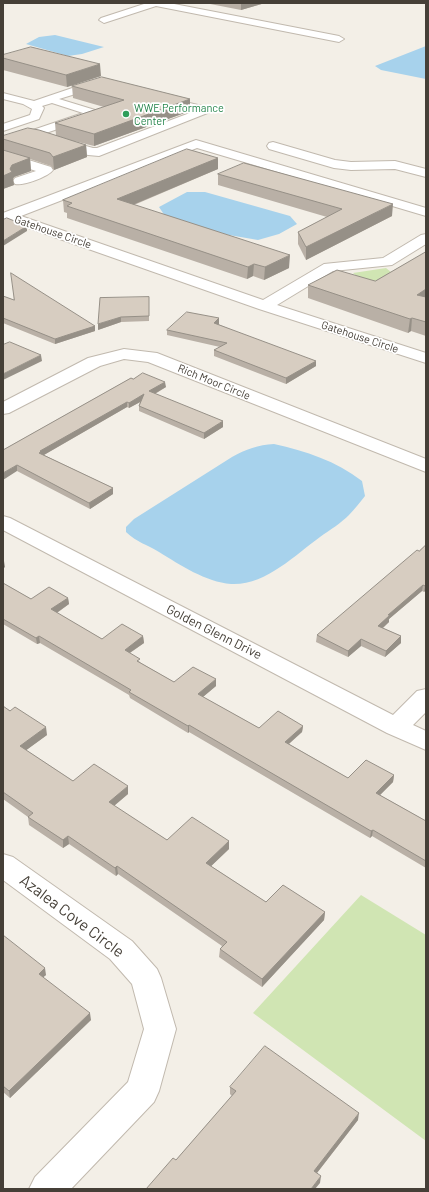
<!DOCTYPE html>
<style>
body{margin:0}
#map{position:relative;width:429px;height:1192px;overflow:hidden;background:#f3efe7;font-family:Barlow,sans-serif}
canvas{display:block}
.frame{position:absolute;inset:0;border:4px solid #453f37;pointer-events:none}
</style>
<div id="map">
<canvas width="429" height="1192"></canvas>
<div class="frame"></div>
</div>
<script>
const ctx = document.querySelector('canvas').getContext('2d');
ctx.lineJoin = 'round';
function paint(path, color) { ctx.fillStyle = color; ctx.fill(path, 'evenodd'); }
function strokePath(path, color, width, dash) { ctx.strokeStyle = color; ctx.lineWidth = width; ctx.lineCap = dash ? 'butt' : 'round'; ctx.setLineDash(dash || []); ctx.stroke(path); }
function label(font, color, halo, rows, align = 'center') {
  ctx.font = font + ' Barlow,sans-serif'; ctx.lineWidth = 3.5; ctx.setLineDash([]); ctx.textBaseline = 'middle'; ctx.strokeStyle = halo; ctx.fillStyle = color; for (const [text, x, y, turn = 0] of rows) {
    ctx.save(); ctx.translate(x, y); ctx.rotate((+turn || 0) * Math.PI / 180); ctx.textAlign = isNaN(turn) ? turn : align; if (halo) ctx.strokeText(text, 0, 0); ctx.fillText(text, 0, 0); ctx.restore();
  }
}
const green = new Path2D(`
 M386,268l15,12 -33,6 -15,-13z
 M361,895l65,40v206l-173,-128z`);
const water = new Path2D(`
 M55,35l49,12 -22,7 -14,2 -42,-12 13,-7z
 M426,46v33l-45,-9 -6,-4z
 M187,192h18l85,24 7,8 -18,10 -21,6 -35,-6 -58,-18 -6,-9z
 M274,444c32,7 62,17 88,37l3,15c-5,6 -10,13 -16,19 -8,8 -19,15 -29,22 -25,18 -55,49 -89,47 -25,-2 -51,-19 -72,-32 -13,-8 -21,-9 -33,-20v-5l8,-8 98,-62c14,-8 26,-12 42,-13z`);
const minor = new Path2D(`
 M147,3h22l170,33 5,3 -5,3 -183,-36 -49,16 -3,1 -5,-3 2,-2z
 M101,80l5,3 -1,2 -46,14 36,11 3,4 -2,2 -53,18 50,14h4l98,-37 -38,-10 -1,-2 1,-2 4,-1 45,11 6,3 -2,2 -111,44 -11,-1 -61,-19 -2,-2 2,-2 56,-19 -31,-10 -10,3 2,2 -5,11 -36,12v-7l27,-9 2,-6 -9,-5 -20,-5v-6l31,8 56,-19z
 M196,140l230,68v8l-229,-68 -176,68 242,84 61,-36 59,-6 38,-23 5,-1v10l-34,21 -59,6 -56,34 149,48v10l-167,-54 -256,-90v-6z
 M273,142l62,18 16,2 44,-1 31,8v8l-31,-8 -44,1 -17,-2 -65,-19 -2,-3 2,-3z
 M3,152l48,15 2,3c-5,7 -30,16 -38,14l-2,-3 2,-3 21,-7 -33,-11z
 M124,349l33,4 269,106v13l-278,-110 -24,-3 -24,7 -91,47 -6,1v-12l85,-44z
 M3,516l7,2 383,197 24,-24 9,-2v23l-13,13 13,6v19l-39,-17 -384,-203z
 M3,854l10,3 119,84 25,28 4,9 15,51 -17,62 -5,11 -83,87h-42l6,-12 93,-95 16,-53 -12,-45 -22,-25 -107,-79z`);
const wall = new Path2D(`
 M205,3h60l-24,7z
 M3,55l98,21 -34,11 -64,-17z
 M72,86l118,25 -96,35 -20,-5 12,4 1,12 -33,13 -3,-4 -21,-7 1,12 -17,6 -1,2 1,6 -11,4v-53l53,-1 -1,-12 49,-16 -31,-9z
 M218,158v11l-84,36 155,63 -25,12 -11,-4 -6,3 -180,-61v-5l-3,-1 -1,-12z
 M218,174l174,42 -86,44 -8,-16v-12l29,-15 -109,-32z
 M426,252v84l-15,-5 -3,2 -100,-35v-13l67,-4z
 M3,296l11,4 81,26v5l-40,13 -52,-21z
 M149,297v24l-28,1 -23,8z
 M218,324l98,42 -30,18 -72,-28v-6l6,-3 -53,-12v-5l52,-6z
 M131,378l35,9 -11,7 68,33 -19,12 -65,-28v-5l1,-4 -11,6 -2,-1 -83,48 69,33v6l-23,15 -73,-38 -14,-21z
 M426,545v45l-2,2 -2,-1 -33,28v3l-6,6 18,8v7l-16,14 -24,-11 -13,11 -32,-15 1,-7z
 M3,583l28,16 37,-1 1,6 -12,9 45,26 41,-3 1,7 -14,10 11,10 33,19 42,4 -13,11 56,31 44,-2 -1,6 -13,12 59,34 46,-3 -1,7 -13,13 46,26v47l-54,-32 -2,2 -181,-106 -1,1 -58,-35 -1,-3 -89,-52 -3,1 -34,-20z
 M3,706l44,29 -21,15 47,31 55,13 -14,12 53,34 62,9 -18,17 55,36 59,10 -1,8 -62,67 -43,-30 1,-8 2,-3 -104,-72 -2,2 -47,-32 -6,4 -34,-23 -1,-8 -25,-18z
 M3,935l43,40 -3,2 48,43 -81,78 -7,-6z
 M230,1087l128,33 -41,53 3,10 -144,-23 56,-64 -2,-2z`);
const shadedWall = new Path2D(`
 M241,3h24l-24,7z
 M100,64l1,12 -34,11 -1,-12z
 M190,99v12l-96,35v-12z
 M86,145l1,12 -33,13 -1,-13z
 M30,158l1,13 -17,6 -1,2 1,6 -11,4v-13l9,-11z
 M218,158v11l-100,42 -1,-12z
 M393,204l-1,12 -86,44v-13z
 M27,226v5l-24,15v-5z
 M290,255l-1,13 -25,12 1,-13z
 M254,264l-1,12 -6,3 1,-12z
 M426,289v12l-9,-6z
 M121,317v5l-23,8v-6z
 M219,318v6l-5,4v-5z
 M412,318l-1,13 -3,2 2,-14z
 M95,326v5l-40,13v-5z
 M41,355l1,6 -39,19v-6z
 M316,361v5l-30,18v-6z
 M165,382l1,5 -17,10v-6z
 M144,394v6l-15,8v-5z
 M127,402v5l-85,49 -2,2v-7z
 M223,421v6l-19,12v-6z
 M17,465v6l-14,9v-7z
 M113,488v6l-23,15 -1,-6z
 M4,561l1,6 -2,2v-7z
 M426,584v6l-2,2 1,-6z
 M423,585l-1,6 -33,28v3l-11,10v-6l10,-11z
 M68,598l1,6 -17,12 -1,-7z
 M39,636l1,7 -3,1 -1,-6z
 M143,636l1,7 -19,13v-6z
 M401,636v7l-16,14 1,-6z
 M361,639v7l-13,11v-6z
 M216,679v7l-18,15v-7z
 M189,725v7l-1,1v-7z
 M303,726l-1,6 -18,16 1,-6z
 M46,727l1,8 -26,19 -1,-8z
 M394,775l-1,7 -18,18 1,-7z
 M128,786v8l-19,16v-8z
 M373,830l-1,6 -2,2 1,-7z
 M68,836l1,8 -6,4v-8z
 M229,841v8l-23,22v-8z
 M117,866l1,8 -2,2 -1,-8z
 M325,912l-1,8 -62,67v-8z
 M45,968l1,7 -6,5 -1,-6z
 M90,1013l1,7 -81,78 -1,-7z
 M359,1113l-1,7 -45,58 1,-7z
 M321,1176l-1,7 -5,6h-4z`);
const building = new Path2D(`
 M31,47l69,17 -34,11 -63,-17v-3z
 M102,77l88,22 -96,35 -39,-11 69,-23 -52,-14z
 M28,128l11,2 47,15 -33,12 -3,-4 -47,-14v-3z
 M187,149l31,9 -101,41 173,56 -25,12 -11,-3 -6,3 -181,-61 5,-3 -9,-3z
 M3,150l27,8 -18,7 -2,4 2,3 -9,4z
 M244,163l149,41 -87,43 -8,-15 44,-23 -124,-35z
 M7,218l20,8 -24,15v-21z
 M426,252v37l-9,6 9,2v25l-14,-4 -2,1 -102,-34 29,-15 38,11z
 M11,273l84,53 -40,13 -52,-21v-22l11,4z
 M149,297v19l-28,1 -23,7 2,-26z
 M187,312l32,6 -5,5 102,38 -30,17 -72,-28 13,-7 -60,-13z
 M10,342l31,13 -38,19v-29z
 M143,373l22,9 -16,9 74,30 -19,12 -65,-27 5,-12 -15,9 -2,-1 -87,49 1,1 -2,1 74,35 -24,15 -72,-38 -14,8v-23l128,-72 2,1z
 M426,545v39l-1,2 -2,-1 -35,30h2l-12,11 23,10 -15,15 -25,-12 -13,12 -31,-16 100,-85 2,1z
 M3,583l28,16 18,-12 19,11 -17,11 51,30 20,-15 21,12 -18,14 15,9 -3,2 37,21 19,-15 23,12 -18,15 61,34 19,-17 25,15 -18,16 63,36 18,-18 28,15 -18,18 50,28v40l-53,-31 -2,1 -182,-106 -1,1 -59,-34 2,-2 -92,-54 -3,2 -33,-19z
 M3,706l7,5 5,-4 31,20 -26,19 53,35 21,-17 34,22 -19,16 58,38 25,-23 37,24 -23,22 60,39 17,-17 42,27 -63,67 -42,-30 7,-7 -110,-76 -2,2 -47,-32 -5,4 -35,-23 5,-4 -30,-21z
 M3,935l42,33 -6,6 51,39 -81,78 -6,-5z
 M265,1046l94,67 -45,58 7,5 -10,13h-165l27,-31 3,2 60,-69 -6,-4z`);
const markers = [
 [126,114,4,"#2e9e5b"]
];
const farLeisurenames = [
 ["WWE Performance",134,108],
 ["Center",134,121]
];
const farStreetnames = [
 ["Gatehouse Circle",53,232,19],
 ["Gatehouse Circle",360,337,18],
 ["Rich Moor Circle",214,382,22]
];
const streetNames = [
 ["Golden Glenn Drive",214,632,27]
];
const nearStreetnames = [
 ["Azalea Cove Circle",72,916,37]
];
paint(green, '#d0e5b3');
paint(water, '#a7d2ec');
strokePath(minor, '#c1b9ae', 2);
paint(minor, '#fff');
paint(wall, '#b9b0a6');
paint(shadedWall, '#969087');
paint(building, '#d7cdc1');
strokePath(building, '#969087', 1);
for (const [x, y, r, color] of markers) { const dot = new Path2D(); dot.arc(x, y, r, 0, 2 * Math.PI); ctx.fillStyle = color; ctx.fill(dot); strokePath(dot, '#fff', 1.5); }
label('11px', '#27864d', '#fff', farLeisurenames, 'left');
label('11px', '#453f37', '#fff', farStreetnames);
label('13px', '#453f37', '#fff', streetNames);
label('16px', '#453f37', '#fff', nearStreetnames);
</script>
